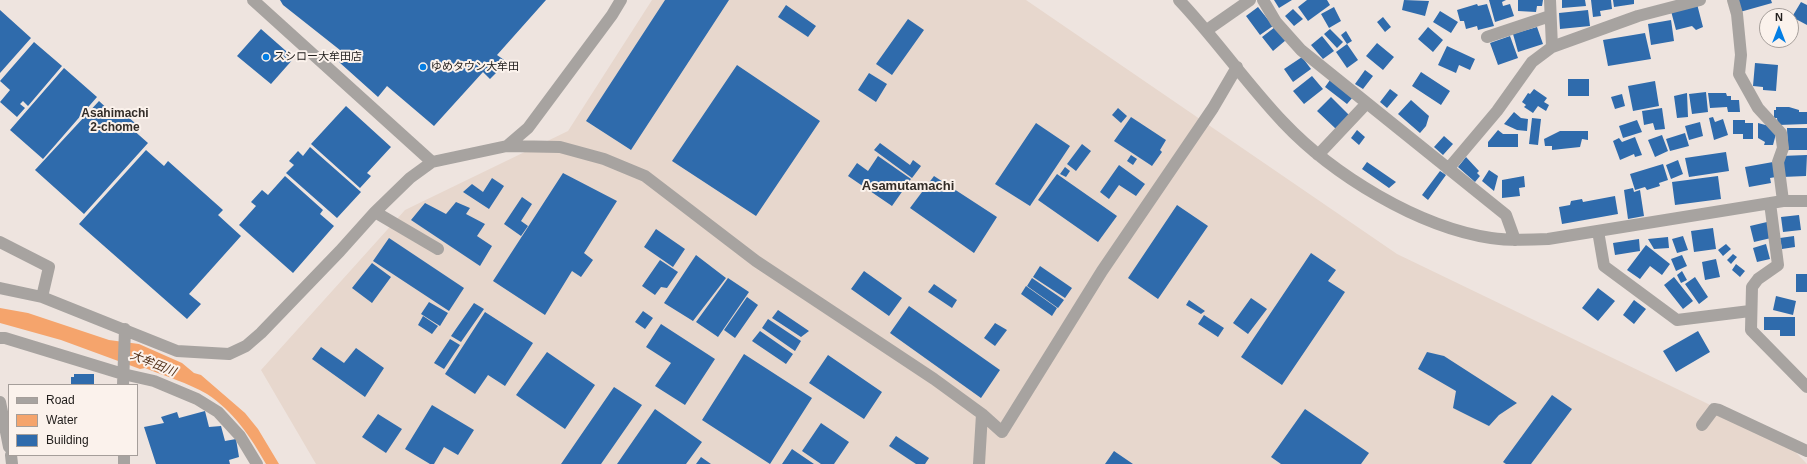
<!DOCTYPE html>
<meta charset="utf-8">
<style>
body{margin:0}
#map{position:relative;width:1807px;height:464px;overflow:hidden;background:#eee4df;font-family:Helvetica,sans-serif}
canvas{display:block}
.legend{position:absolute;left:8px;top:384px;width:130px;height:72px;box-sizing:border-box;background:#fbf2ec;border:1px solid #a59e9a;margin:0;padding:5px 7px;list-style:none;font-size:12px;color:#23201e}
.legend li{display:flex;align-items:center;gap:8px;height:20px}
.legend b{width:20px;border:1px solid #a59e9a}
.north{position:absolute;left:1759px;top:8px;width:40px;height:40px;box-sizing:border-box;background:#fbf2ec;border:1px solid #a59e9a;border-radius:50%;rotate:0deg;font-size:11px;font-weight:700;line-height:16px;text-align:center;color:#23201e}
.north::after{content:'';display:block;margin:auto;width:14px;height:18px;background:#037ee4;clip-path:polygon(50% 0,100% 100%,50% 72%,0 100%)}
</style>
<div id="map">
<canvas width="1807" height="464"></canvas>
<ul class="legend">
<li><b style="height:5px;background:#a7a3a0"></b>Road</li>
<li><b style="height:11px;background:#f5a46c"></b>Water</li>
<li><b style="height:11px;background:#2f6bac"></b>Building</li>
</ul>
<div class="north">N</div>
</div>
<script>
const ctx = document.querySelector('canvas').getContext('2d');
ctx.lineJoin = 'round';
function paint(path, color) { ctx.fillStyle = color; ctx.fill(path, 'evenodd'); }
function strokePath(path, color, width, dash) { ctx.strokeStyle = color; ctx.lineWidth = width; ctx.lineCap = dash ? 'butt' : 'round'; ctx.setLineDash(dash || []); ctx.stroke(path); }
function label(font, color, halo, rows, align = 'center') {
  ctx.font = font + ' Helvetica,"Noto Sans JP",sans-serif'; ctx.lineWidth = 4; ctx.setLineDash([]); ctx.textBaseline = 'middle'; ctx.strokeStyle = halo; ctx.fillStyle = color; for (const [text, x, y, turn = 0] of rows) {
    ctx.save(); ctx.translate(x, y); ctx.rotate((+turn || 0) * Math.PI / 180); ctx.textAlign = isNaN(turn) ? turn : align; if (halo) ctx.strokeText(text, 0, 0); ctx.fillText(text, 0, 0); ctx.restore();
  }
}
const built = new Path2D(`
 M652,0h374l371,254 388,187 22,23h-1491l-55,-94 144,-160 163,-79z`);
const water = new Path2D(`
 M0,308l28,5 81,27 30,4 43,19 12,10 7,2 44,38 13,16 21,35h-13c-15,-27 -33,-53 -59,-70 -19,-11 -42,-18 -62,-26l-5,1 -79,-29 -61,-17z`);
const building = new Path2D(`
 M280,0h266l-49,55 10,7 -17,17 -7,-7 -49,54 -47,-40 -9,11 -39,-35 6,-8 -62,-49z
 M665,0h64l-98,150 -45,-29z
 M1274,0h18l-13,8z
 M1307,0h20l3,5 -22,16 -10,-14z
 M1404,0l25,1 -4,15 -23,-6z
 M1489,0h17l-4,2 1,4 7,-2 4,12 -19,6z
 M1518,0h25l-1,6h-5l-1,6 -18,-1z
 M1562,0h23l1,6 -24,2z
 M1591,0h20l1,9 -12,2 1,5 -8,1z
 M1613,0h21v4l-20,3z
 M1736,0h35l1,3 -32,9z
 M1801,2l6,3v20l-15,-8z
 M1477,4l1,2 9,-2 7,22 -16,4 -1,-4 -11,3 -2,-8h-4l-3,-11z
 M1697,4l6,23 -7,3 -4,-4 -16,4 -5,-19z
 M786,5l30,21 -8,11 -30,-20z
 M1258,7l15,19 -13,9 -14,-19z
 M1334,7l7,14 -12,7 -8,-14z
 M1293,9l10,10 -9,7 -9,-10z
 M0,10l31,28 -31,35z
 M1588,10l2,16 -30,3 -1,-16z
 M1440,11l18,11 -7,11 -18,-11z
 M1383,17l8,10 -6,5 -8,-10z
 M908,19l16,11 -32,45 -16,-11z
 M1671,20l3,21 -23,4 -3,-21z
 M1275,27l11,13 -13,11 -11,-14z
 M1428,27l15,13 -10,12 -15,-13z
 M1537,27l6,17 -25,8 -5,-18z
 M261,29l33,29 -23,26 -34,-28z
 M1330,29l13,13 -6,6 -13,-14z
 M1346,31l6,10 -5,3 -6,-9z
 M1645,33l6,26 -43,7 -5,-26z
 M1322,36l12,15 -11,8 -12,-14z
 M1510,36l8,22 -20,7 -8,-22z
 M34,42l28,24 -34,40 -5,-5 -3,3 5,4 -8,9 -17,-15 10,-12 -10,-9z
 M1377,43l17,14 -11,13 -17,-14z
 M1347,44l11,16 -11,8 -11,-16z
 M1447,46l28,13 -5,11 -11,-5 -3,8 -18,-8z
 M1302,57l9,12 -18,13 -9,-13z
 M1755,63l23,2 -2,26 -13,-1v-3l-10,-1z
 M737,65l83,56 -64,95 -84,-55z
 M64,68l33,29 -54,62 -33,-29z
 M1365,70l8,6 -10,13 -8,-5z
 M1421,72l29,19 -9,14 -29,-19z
 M869,73l18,11 -11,18 -18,-12z
 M1312,76l11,13 -19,15 -11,-13z
 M1568,79h21v17h-21z
 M1330,80l23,17 -6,7 -22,-17z
 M1655,81l4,25 -26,5 -5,-25z
 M1390,89l8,6 -11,13 -7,-6z
 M1534,89l13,9 -3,4 5,3 -3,6 -8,-5 -5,7 -9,-6 2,-2 -4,-3 6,-9 2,1z
 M1706,92l2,20 -16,2 -3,-20z
 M1687,93l1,24 -11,1 -3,-22z
 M1708,93h18l1,3h4v4h8l1,12h-12l-1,-5 -17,1z
 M1622,94l3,12 -10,3 -4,-12z
 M1331,97l19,19 -14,13 -19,-18z
 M1411,100l18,16 -3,10 -6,7 -22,-19z
 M99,101l14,13 5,-6 17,15 -4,5 17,15 -64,71 -49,-44z
 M346,106l45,41 -24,26 4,3 -11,12 -49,-44z
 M1776,107h13l10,3v2h8v12l-29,1 -1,-7h-3v-8h2z
 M1118,108l9,8 -6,7 -9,-8z
 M1662,108l3,21 -10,1 -2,-7 -9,2 -2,-14z
 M1514,112l7,6 7,1 -1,12 -10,-1 -13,-6z
 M1131,117l35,23 -6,10 2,2 -10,14 -38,-25z
 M1713,117l2,5 8,-3 5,16 -14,5 -5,-22z
 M1532,118l9,1 -3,26 -9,-1z
 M1637,120l5,12 -19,6 -4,-12z
 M1733,120h12v3h8v16h-10v-5h-10z
 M1700,122l3,14 -14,4 -4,-14z
 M1036,123l34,23 -40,60 -35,-22z
 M1758,123l11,3 8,4 -4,15h-9l1,-3 -7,-4z
 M1787,128h20v22h-19z
 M1357,130l8,7 -6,8 -8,-7z
 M1498,130l5,4h15v13h-30v-5z
 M1560,131h28v9l-6,-1 -2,8 -28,3v-4h-7l-1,-7z
 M1685,133l4,13 -19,5 -4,-12z
 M1662,135l6,16 -13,6 -7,-17z
 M1444,136l9,8 -10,11 -9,-8z
 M1635,137l7,18 -7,2 -1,-3 -14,6 -7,-19 6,-3 3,4z
 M880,143l30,22 3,-5 8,6 -9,12 -38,-28z
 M1082,144l9,7 -15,20 -9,-7z
 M310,147l51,45 -24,26 -51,-45 8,-8 -5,-4 9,-10 5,5z
 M146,150l18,16 4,-5 55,49 -5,5 23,21 -52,58 12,10 -14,15 -108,-95z
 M1726,152l3,19 -40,6 -4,-19z
 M1131,155l6,4 -4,6 -6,-4z
 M1807,155l-1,21 -24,1 -1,-21z
 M878,156l33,23 -19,27 -44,-30 9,-13 11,8z
 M1466,157l13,14 -2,2 3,3 -5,6 -17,-15z
 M1678,160l5,14 -12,5 -5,-14z
 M1367,162l29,20 -7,6 -27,-19z
 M1773,162l3,15 -6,1 1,5 -22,4 -4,-20z
 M1663,164l5,16 -9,3 1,3 -13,4 -2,-3 -10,3 -5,-16z
 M1119,165l26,19 -9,12 -17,-11 -10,14 -9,-7z
 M1065,167l5,4 -4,6 -6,-3z
 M1489,170l9,6 -4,15 -12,-10z
 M1440,171l6,4 -18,25 -6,-5z
 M563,173l54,28 -33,52 9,7 -12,17 -9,-6 -27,44 -52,-34z
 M1057,174l60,42 -19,26 -60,-42z
 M285,176l38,34 -3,4 14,12 -41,47 -54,-48 17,-19 -5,-4 11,-12 6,5z
 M934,176l63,41 -23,36 -64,-45z
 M1524,176l1,11 -6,1 1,8 -18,2v-18z
 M1718,176l3,23 -46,6 -3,-23z
 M492,178l12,8 -15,23 -26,-17 9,-8 11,8z
 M1633,188l1,4 6,-2 4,26 -16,3 -4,-29z
 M1615,196l3,18 -56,10 -3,-17 11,-2 1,-4 11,-2 1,3z
 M522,197l10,7 -11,17 7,5 -7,10 -17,-12z
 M456,202l14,6 -4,6 19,10 -8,12 15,10 -12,20 -69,-46 14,-17 21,11z
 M1177,205l31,21 -50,73 -30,-21z
 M1799,215l2,15 -18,2 -2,-15z
 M1767,222l4,16 -17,4 -4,-16z
 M1713,228l3,21 -22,3 -3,-21z
 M656,229l29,20 -12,18 -29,-20z
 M1683,236l5,14 -11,3 -5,-14z
 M1794,236l1,11 -13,2 -2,-11z
 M1668,237l1,11 -15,1 -6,-10z
 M389,238l75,50 -15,23 -76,-50z
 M1639,239l1,12 -25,4 -2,-12z
 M1726,244l5,5 -8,7 -5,-6z
 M1766,244l4,15 -13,3 -4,-14z
 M1646,245l24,19 -8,11 -12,-9 -10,13 -13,-9z
 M1311,253l25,17 -8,11 17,11 -63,93 -41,-28z
 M1733,254l4,3 -6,7 -4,-4z
 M696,255l30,23 -33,43 -29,-18z
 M1682,255l5,11 -11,5 -5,-12z
 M1716,259l4,18 -15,3 -3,-18z
 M660,260l18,12 -11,16 -6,-1 -6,8 -13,-9z
 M372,263l19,14 -19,26 -20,-15z
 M1736,264l9,7 -5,6 -8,-7z
 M1040,266l32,22 -7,10 -32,-21z
 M864,271l38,27 -13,18 -38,-27z
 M1682,271l5,9 -6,3 -4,-8z
 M1796,274h11v18h-11z
 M1674,277l19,24 -10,8 -19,-24z
 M1695,277l13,20 -9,7 -14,-20z
 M728,278l21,14 -31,45 -22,-15z
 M1032,278l32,22 -6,8 -31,-22z
 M934,284l23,16 -5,8 -24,-16z
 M1026,286l31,22 -5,8 -31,-22z
 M1598,288l17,13 -17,20 -16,-13z
 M1776,296l20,5 -3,14 -20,-5z
 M747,297l11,8 -23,33 -11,-8z
 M1251,298l16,11 -19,25 -15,-11z
 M1189,300l16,11 -4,3 -15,-9z
 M1634,300l12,9 -12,15 -11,-9z
 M429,302l19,11 -8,13 -19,-12z
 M474,303l10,6 -23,33 -10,-6z
 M909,306l91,64 -19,28 -91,-65z
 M778,310l31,21 -8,6 -29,-19z
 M643,311l10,7 -8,11 -10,-7z
 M485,312l48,31 -28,43 -17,-11 -13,19 -30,-20z
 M1204,315l20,13 -6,9 -20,-13z
 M423,316l15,10 -6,8 -14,-9z
 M1764,317h31v19h-15v-6h-16z
 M768,319l33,22 -6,10 -33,-23z
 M995,323l12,7 -12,16 -11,-8z
 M661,324l54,35 -30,46 -30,-19 16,-23 -25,-16z
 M760,331l33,23 -7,10 -34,-23z
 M1698,331l12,21 -34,20 -13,-21z
 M450,339l10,6 -16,24 -10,-6z
 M321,347l23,16 12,-15 28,20 -19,29 -53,-38z
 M547,352l48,33 -30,44 -49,-34z
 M1427,352l17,4 73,47 -18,12 -10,11 -36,-18 3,-17 -38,-22z
 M744,354l68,44 -42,66 -68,-44z
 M828,355l54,37 -18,27 -55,-36z
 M74,374h20v11h-23v-8h3z
 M614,387l28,18 -41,59h-40z
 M1552,395l20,14 -41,55h-25l-3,-2z
 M432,405l42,25 -16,25 -14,-8 -10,17h-4l-25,-15z
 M655,409l47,33 -16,22h-69z
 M1305,409l64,44 -8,11h-80l-10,-7z
 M205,411l4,16 12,-1 4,15 11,-2 3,18 -10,3 1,4h-74l-12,-37 20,-4 -3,-6 16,-5 2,6z
 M378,414l24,15 -16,24 -24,-16z
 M821,423l28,19 -15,22h-13l-19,-13z
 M896,436l33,22 -4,6h-9l-27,-18z
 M792,449l22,15h-32z
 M1114,451l19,13h-28z
 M701,457l10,7h-15z`);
const minor = new Path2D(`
 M253,0l179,162
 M1179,0c37,39 67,83 104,122 50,53 135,105 208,116 19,3 38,2 57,1l235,-38h24
 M1263,0l13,22 25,28 205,165 9,25
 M1550,0l2,47
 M1733,0l4,14 4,41 -2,19 19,34 23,25 2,15 -5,14 5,39
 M1207,30l43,-30
 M1487,37l63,-21
 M507,146l21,-18 84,-113 9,-15
 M1318,155l49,-52
 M1448,169l49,-58 35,-49 20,-15 86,-31 62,-16
 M1770,203l8,62 -20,14 -6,8 -1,43 56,57
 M375,212l63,37
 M1598,231l6,35 73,54 73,-9
 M0,242l49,25 -7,30
 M0,288l42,9 135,54 52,3 17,-8 15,-13 79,-82 35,-39 35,-34 22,-16 75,-16 53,1 44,12 41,17 111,85 178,118 48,35 20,18 100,-161 111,-163 24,-41
 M0,338h5l118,36 31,7 43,18 21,13 22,24 17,28
 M123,385l2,-56
 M0,402l9,45
 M1702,425l12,-16 5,1 88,41
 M11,455l1,9
 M124,455v9
 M979,464l3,-50`);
const markers = [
 [266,57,4,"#037ee4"],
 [423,67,4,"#037ee4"]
];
const poiNames = [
 ["スシロー大牟田店",274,57],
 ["ゆめタウン大牟田",431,67]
];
const neighbourhoodNames = [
 ["Asahimachi",115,114],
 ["2-chome",115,128]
];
const waterNames = [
 ["大牟田川",153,364,22]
];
const quarterNames = [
 ["Asamutamachi",908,186]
];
paint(built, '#e7d7cd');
paint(water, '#f5a46c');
paint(building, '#2f6bac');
strokePath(minor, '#a7a3a0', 12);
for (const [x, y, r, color] of markers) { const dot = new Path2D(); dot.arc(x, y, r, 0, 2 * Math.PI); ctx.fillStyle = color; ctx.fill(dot); strokePath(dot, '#fbf2ec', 1.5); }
label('11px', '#23201e', '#fbf2ec', poiNames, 'left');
label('bold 12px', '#332d28', '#fbf2ec', neighbourhoodNames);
label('italic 12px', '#502f17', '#fbf2ec', waterNames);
label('bold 13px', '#332d28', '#fbf2ec', quarterNames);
</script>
